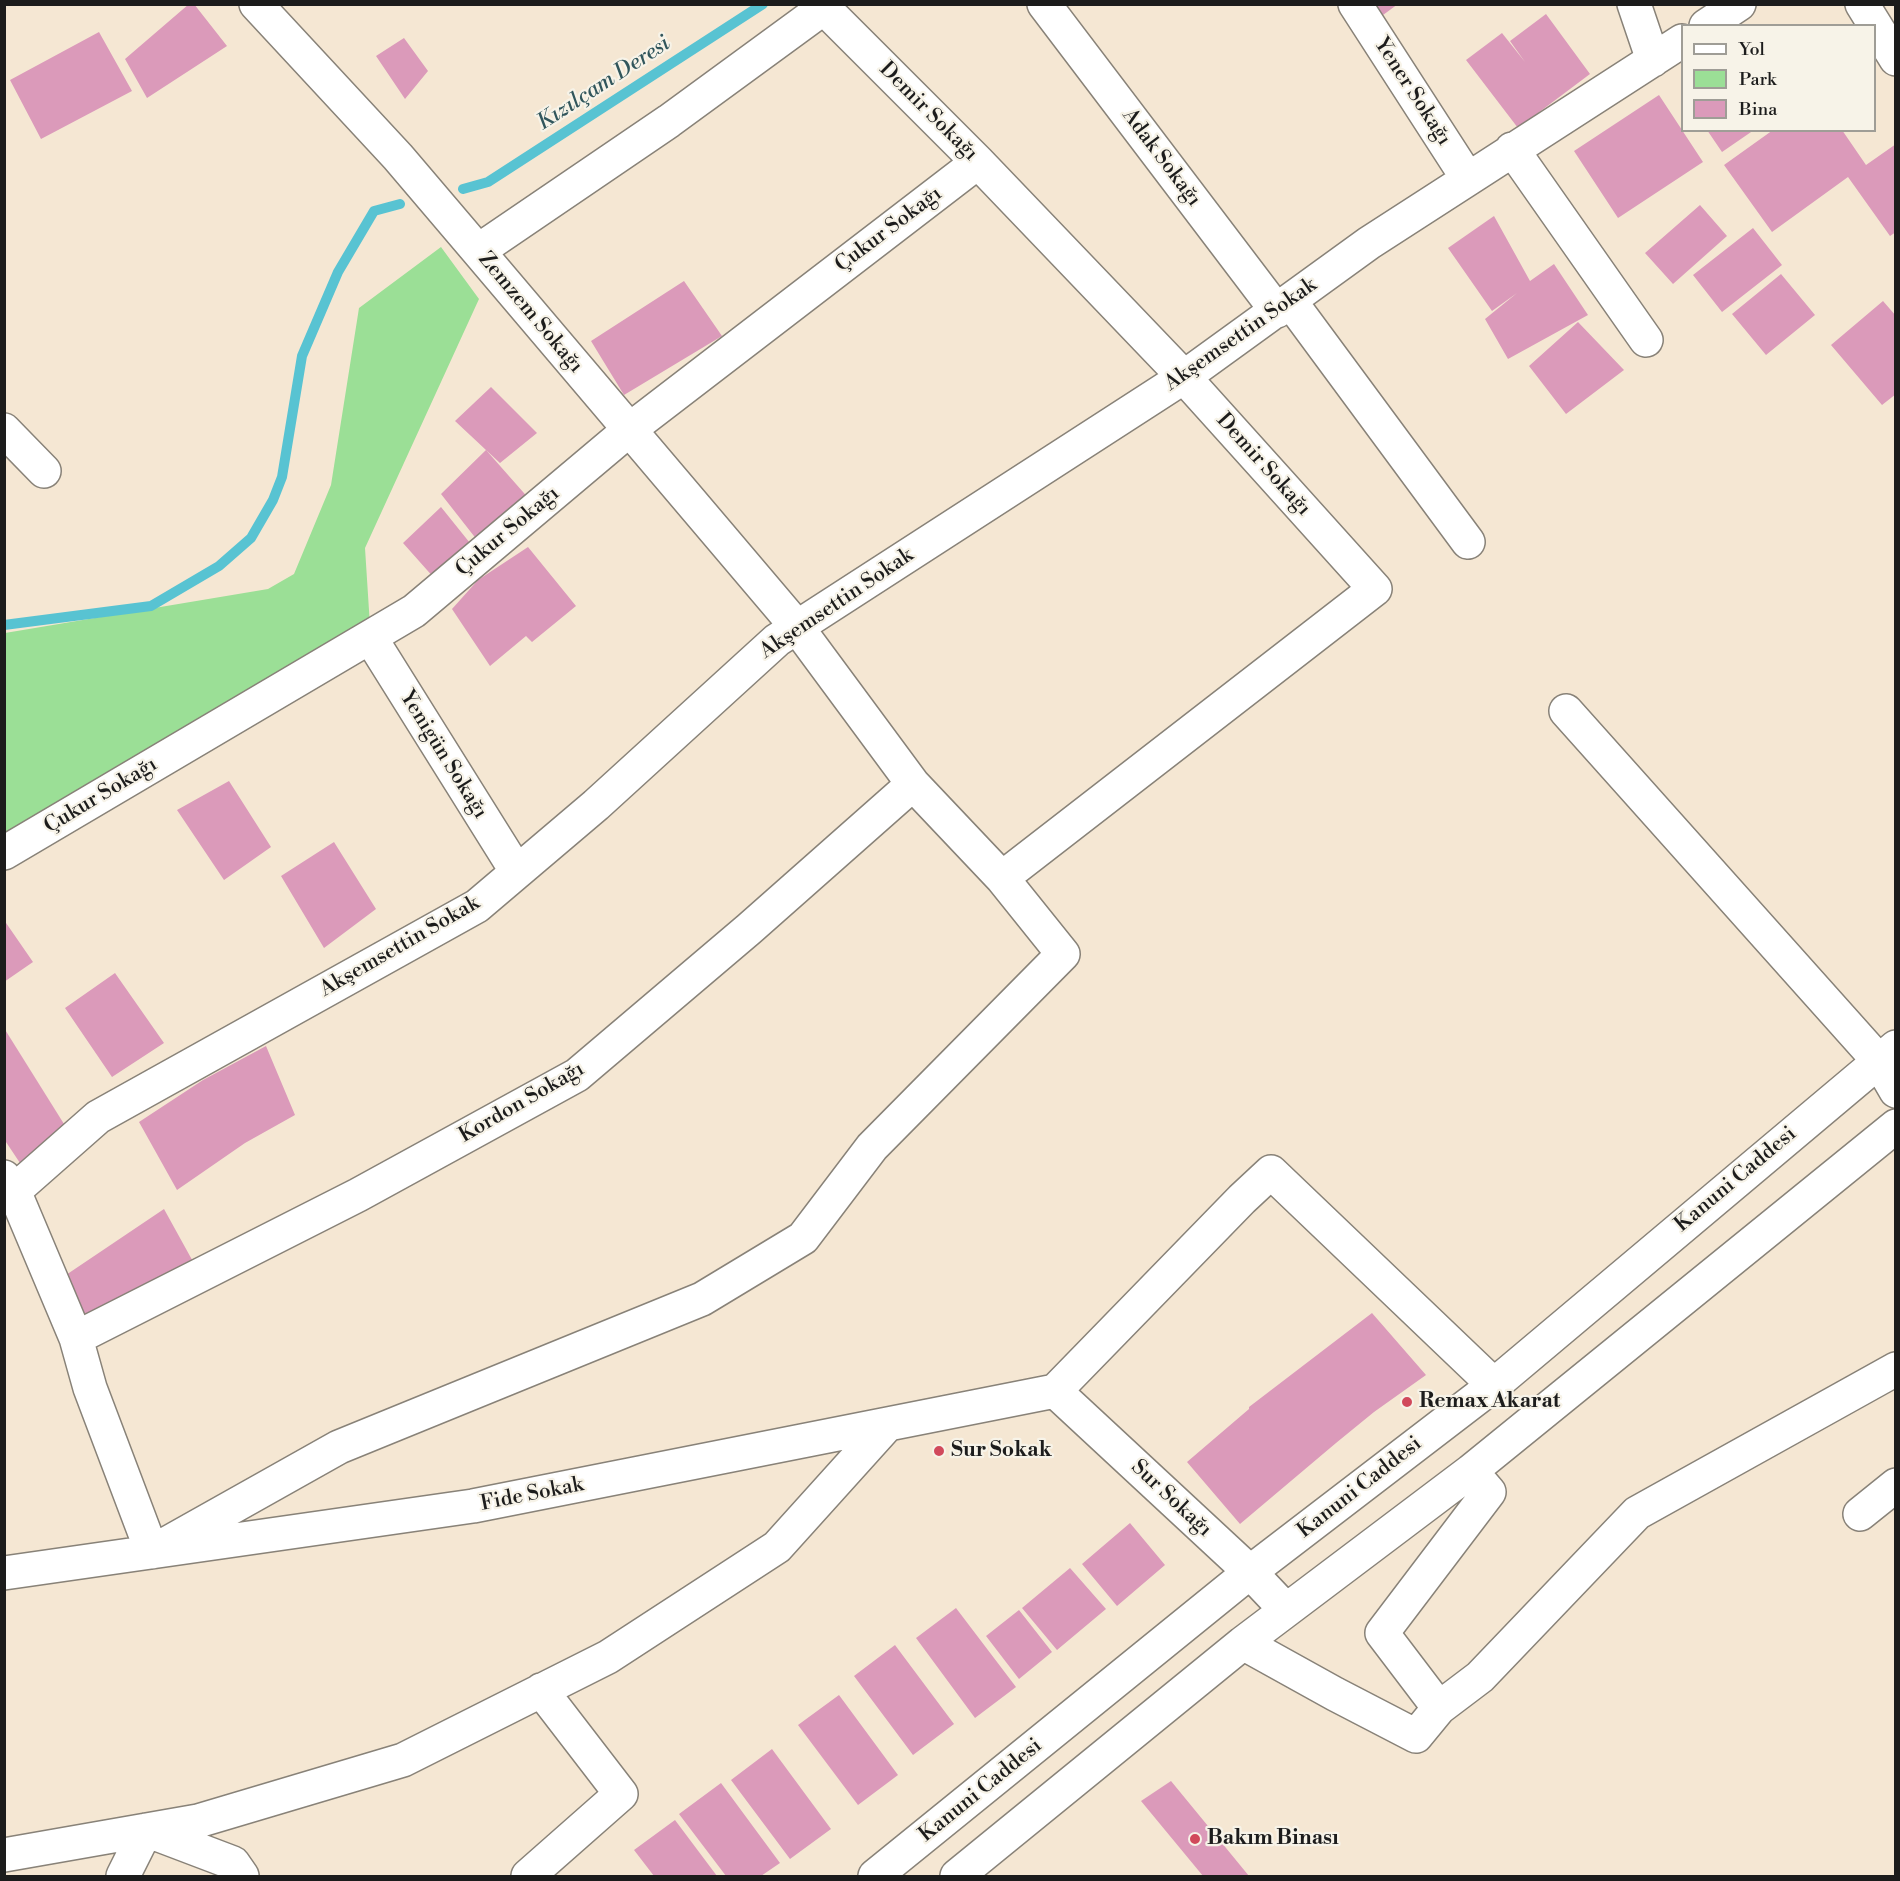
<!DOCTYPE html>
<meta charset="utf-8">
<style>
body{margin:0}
#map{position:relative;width:1900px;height:1881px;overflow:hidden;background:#f5e7d3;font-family:"Libre Bodoni",serif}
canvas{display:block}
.frame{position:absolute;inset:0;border:6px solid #1c1c1c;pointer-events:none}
.legend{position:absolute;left:1681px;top:24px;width:195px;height:108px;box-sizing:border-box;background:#f7f3e8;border:2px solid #9f9d96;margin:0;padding:8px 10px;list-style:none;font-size:18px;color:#1c1c1c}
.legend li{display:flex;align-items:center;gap:12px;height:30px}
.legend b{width:30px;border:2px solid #9f9d96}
</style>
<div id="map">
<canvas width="1900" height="1881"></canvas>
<div class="frame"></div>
<ul class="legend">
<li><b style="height:8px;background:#fff"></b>Yol</li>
<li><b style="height:16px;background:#9bdf96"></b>Park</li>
<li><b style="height:16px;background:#db9aba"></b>Bina</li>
</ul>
</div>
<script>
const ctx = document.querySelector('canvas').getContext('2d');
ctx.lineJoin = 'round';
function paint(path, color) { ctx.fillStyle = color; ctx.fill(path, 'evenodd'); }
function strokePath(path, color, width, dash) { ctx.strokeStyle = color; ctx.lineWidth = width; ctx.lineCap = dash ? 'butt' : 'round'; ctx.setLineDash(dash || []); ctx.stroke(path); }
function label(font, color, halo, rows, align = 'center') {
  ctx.font = font + ' "Libre Bodoni",serif'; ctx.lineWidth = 4.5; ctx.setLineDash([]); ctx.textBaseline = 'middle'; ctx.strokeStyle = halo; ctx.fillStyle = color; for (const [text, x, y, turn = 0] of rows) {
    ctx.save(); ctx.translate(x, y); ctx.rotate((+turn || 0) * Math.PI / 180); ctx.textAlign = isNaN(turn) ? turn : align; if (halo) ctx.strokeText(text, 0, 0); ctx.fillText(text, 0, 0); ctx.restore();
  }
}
const green = new Path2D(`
 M441,247l38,52 -114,249 5,78 -365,218v-211l263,-44 26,-15 37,-89 28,-177z`);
const stream = new Path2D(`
 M463,189l25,-7 275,-178
 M4,625l147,-19 68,-40 32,-28 22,-38 9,-23 20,-121 36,-84 36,-61 26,-7`);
const building = new Path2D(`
 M189,4h5l33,42 -80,52 -22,-39z
 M1375,4h23l-15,11z
 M1546,14l44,60 -72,54 -52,-68 36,-27 23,29 -15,-21z
 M99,32l33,59 -91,48 -31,-59z
 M404,38l24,33 -23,28 -29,-43z
 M1659,95l44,67 -85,56 -44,-67z
 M1707,130h47l-32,22z
 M1773,130h69l24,35 30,-21v88l-6,4 -42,-59 -76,55 -48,-67z
 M1700,205l27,31 -54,48 -28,-31z
 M1494,216l36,65 24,-17 34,51 -80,44 -23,-40 32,-26 -25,18 -44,-63z
 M1753,228l29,37 -60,47 -29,-37z
 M1781,274l34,41 -49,40 -34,-41z
 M684,281l38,55 -98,59 -33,-54z
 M1883,301l13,15v78l-14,11 -51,-60z
 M1578,322l46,48 -58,44 -37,-48z
 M491,387l46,46 -37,30 -14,-13 45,51 -50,44 -40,-51 45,-44 -31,-29z
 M441,507l33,41 -39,31 -32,-36z
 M528,547l48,59 -44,36 -6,-6 -36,30 -38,-57 26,-29z
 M229,781l42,66 -47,33 -47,-70z
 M334,842l42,67 -52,39 -43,-72z
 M4,920l29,42 -29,20z
 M115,973l49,70 -52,34 -47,-69z
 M4,1028l65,104 -49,31 -16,-24z
 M266,1046l29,69 -50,28 -68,47 -38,-68 64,-42z
 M164,1209l32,58 -120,71 -16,-59z
 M1372,1313l54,62 -52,37 -38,31 -96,81 -53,-62 62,-53v-2z
 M1130,1523l35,42 -48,41 -35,-42z
 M1070,1568l36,41 -49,41 -35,-42z
 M956,1608l60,79 -41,31 -59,-80z
 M1019,1610l33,42 -33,27 -33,-43z
 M895,1645l59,79 -41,31 -59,-79z
 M839,1695l59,80 -40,30 -60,-80z
 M772,1749l59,80 -41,30 -59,-79z
 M1171,1781l78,95h-46l-62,-75z
 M721,1783l59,80 -19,13h-35l-47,-62z
 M675,1820l42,56h-63l-20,-26z`);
const minor = new Path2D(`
 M820,4l158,158 206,215 191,212 -373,289
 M1044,4l233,307
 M1355,4l113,175
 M1634,4l19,56
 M1862,4l34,55
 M1706,26l33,-22
 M1512,149l134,191
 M478,251l191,-130 160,-117
 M1290,301l178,241
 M4,430l40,41
 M370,637l147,235
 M1566,711l312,349 18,31
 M4,853l410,-242 215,-181 349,-268
 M4,1177l10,14 62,147 14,50 62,164 187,-105 363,-148 101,-61 69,-91 191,-193 -61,-76 -89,-94 -116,-157 -319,-376 -80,-94 -142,-153
 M14,1191l84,-74 379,-211 119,-101 181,-165 407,-263 185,-134 313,-202
 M76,1338l282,-143 219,-120 172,-146 164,-145
 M1055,1391l187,-192 29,-27 223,213
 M1055,1391l195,181 36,38
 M1471,1471l18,21 -107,141 57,75 41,-31 157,-164 259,-144
 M1860,1514l36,-29
 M4,1573l469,-67 582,-115
 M1243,1643l92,51 81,42 23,-28
 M4,1855l194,-34 205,-61 205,-103 169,-110 110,-122
 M123,1876l23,-46 87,33 9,13
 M528,1876l93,-82 -80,-104
 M875,1876l375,-304 244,-187 402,-338
 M957,1876l286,-233 228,-172 425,-345`);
const markers = [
 [1407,1402,6,"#d1495b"],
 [939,1451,6,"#d1495b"],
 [1195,1839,6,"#d1495b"]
];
const streetNames = [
 ["Yener Sokağı",1412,92,57],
 ["Demir Sokağı",928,112,45],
 ["Adak Sokağı",1161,158,53],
 ["Çukur Sokağı",889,230,-37],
 ["Zemzem Sokağı",530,313,50],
 ["Akşemsettin Sokak",1241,335,-35],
 ["Demir Sokağı",1263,465,48],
 ["Çukur Sokağı",508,532,-40],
 ["Akşemsettin Sokak",837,604,-34],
 ["Yenigün Sokağı",443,755,58],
 ["Çukur Sokağı",101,796,-31],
 ["Akşemsettin Sokak",400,947,-30],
 ["Kordon Sokağı",522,1103,-30],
 ["Kanuni Caddesi",1736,1180,-40],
 ["Kanuni Caddesi",1360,1488,-38],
 ["Fide Sokak",532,1495,-11],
 ["Sur Sokağı",1171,1499,43],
 ["Kanuni Caddesi",981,1791,-39]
];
const poiNames = [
 ["Remax Akarat",1419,1402],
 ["Sur Sokak",951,1451],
 ["Bakım Binası",1207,1839]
];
const waterNames = [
 ["Kızılçam Deresi",604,84,-33]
];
paint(green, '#9bdf96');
strokePath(stream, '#58c3d2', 10);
paint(building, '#db9aba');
strokePath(minor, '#888278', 36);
strokePath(minor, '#fff', 33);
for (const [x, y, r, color] of markers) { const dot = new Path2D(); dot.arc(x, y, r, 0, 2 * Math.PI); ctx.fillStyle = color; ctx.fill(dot); strokePath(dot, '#f7f3e8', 2); }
label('21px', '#1c1c1c', '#f7f3e8', streetNames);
label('bold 21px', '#1c1c1c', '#f7f3e8', poiNames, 'left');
label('italic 22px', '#31565c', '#f7f3e8', waterNames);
</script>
